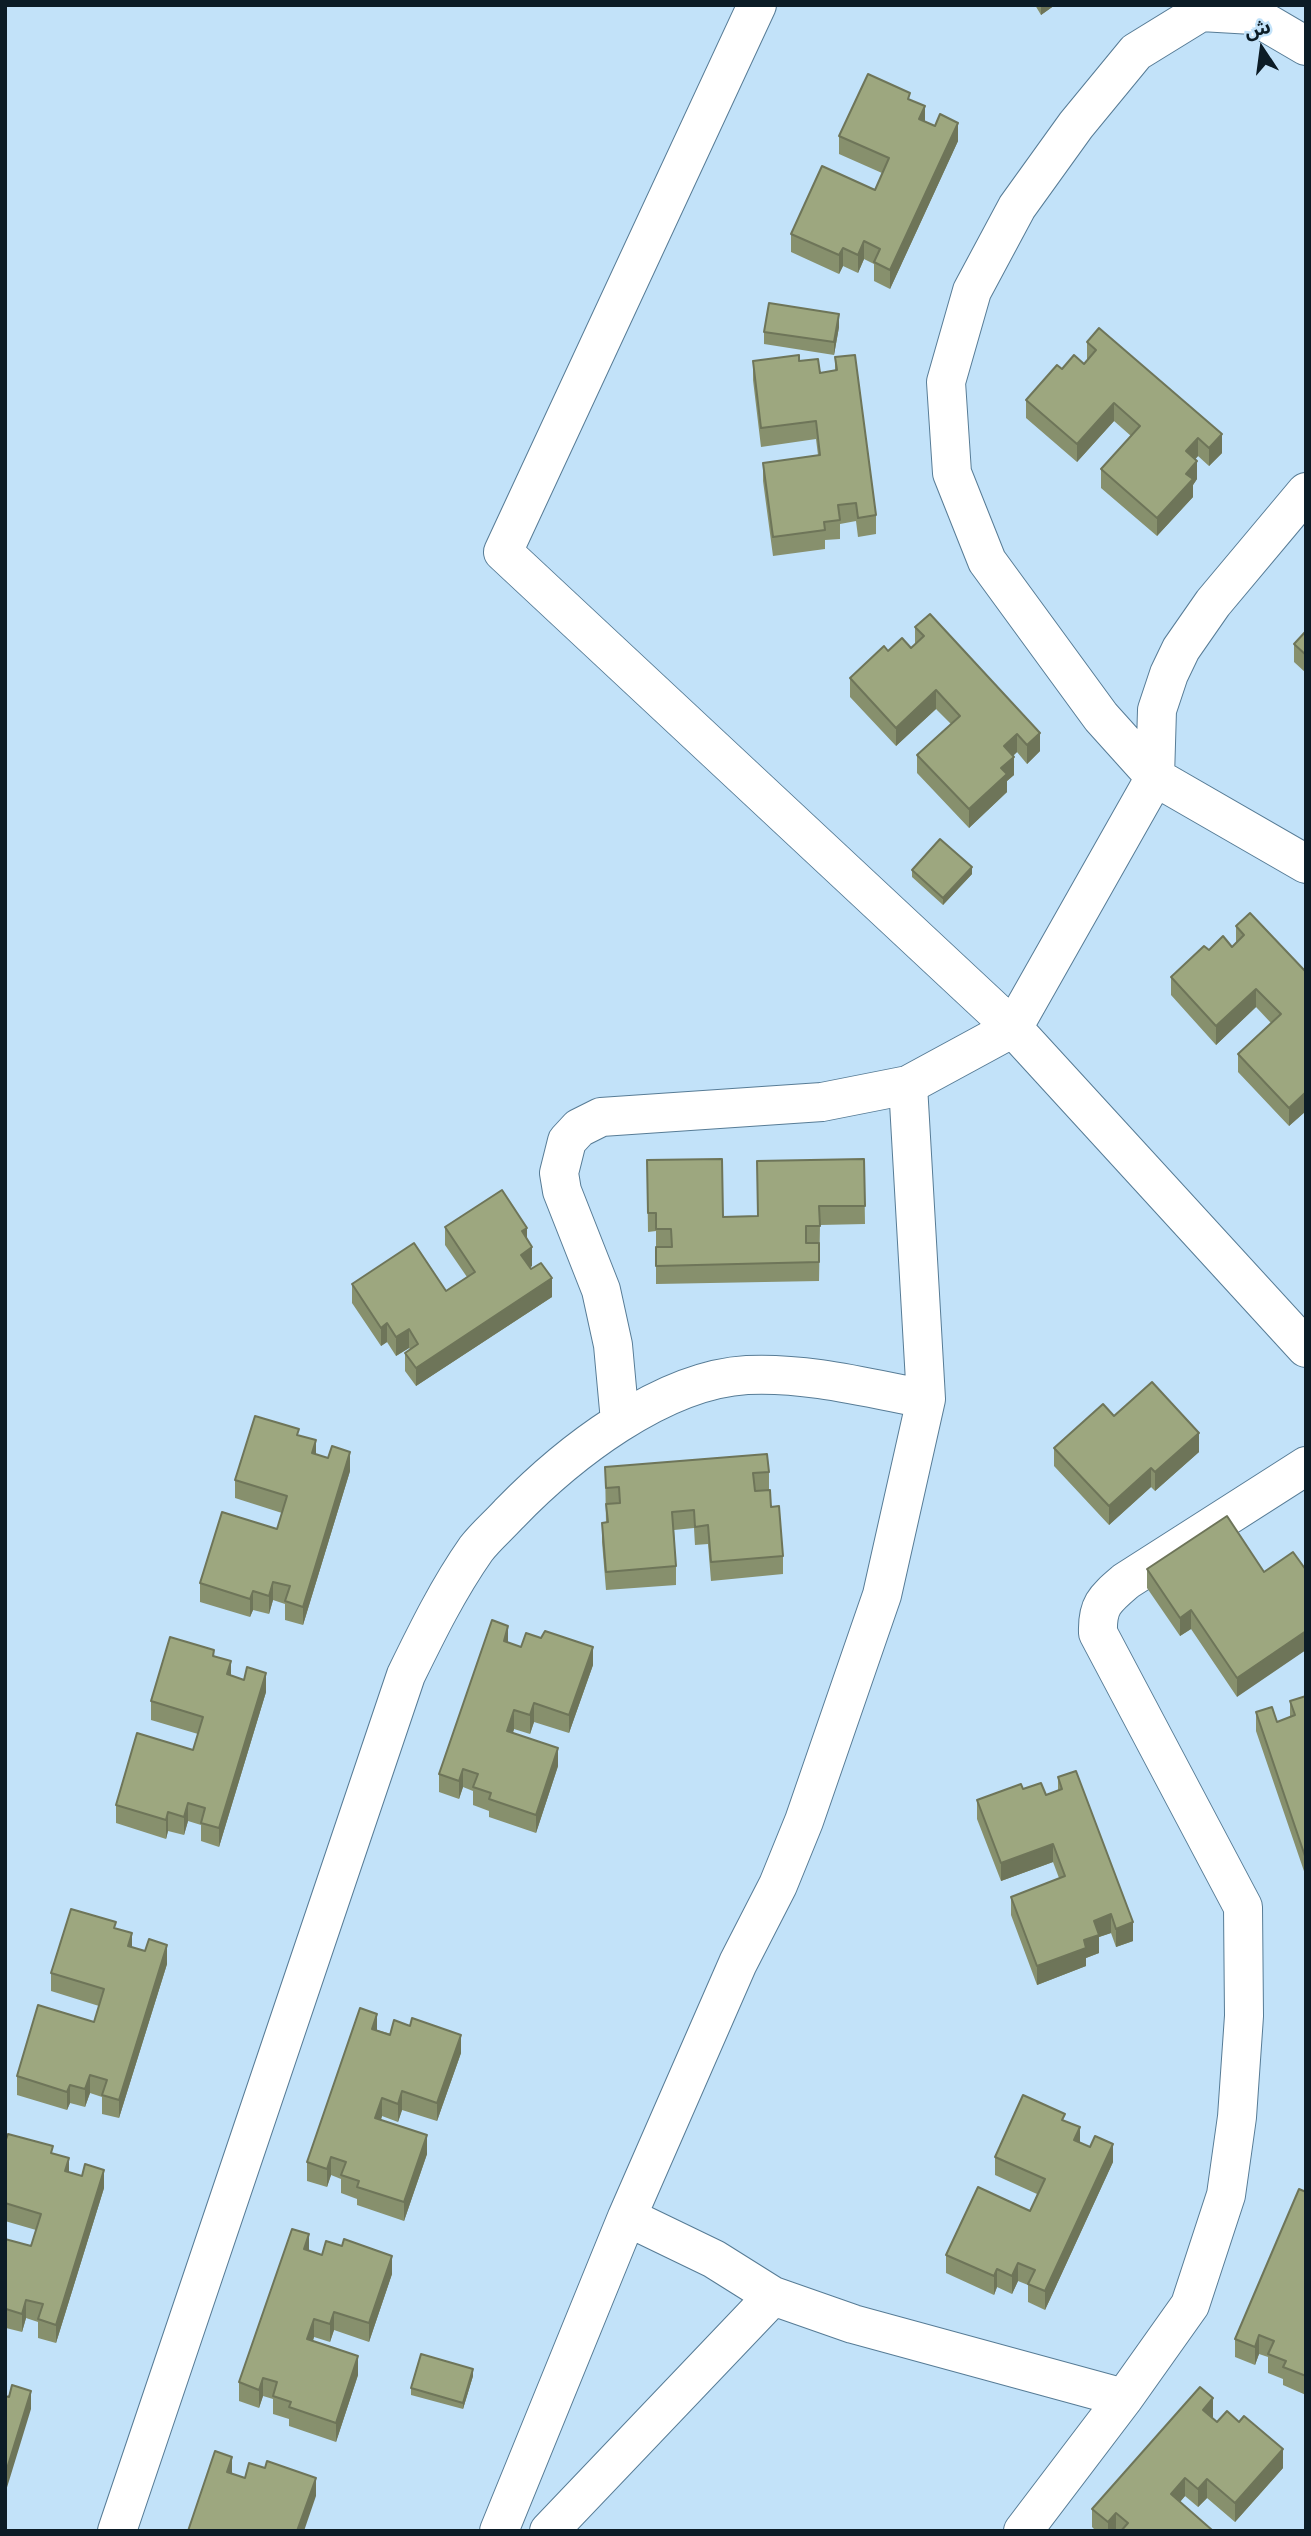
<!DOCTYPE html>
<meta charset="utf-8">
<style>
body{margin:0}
#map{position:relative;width:1311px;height:2536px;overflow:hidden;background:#c2e2f9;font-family:"Titillium Web","Noto Sans Arabic",sans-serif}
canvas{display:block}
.frame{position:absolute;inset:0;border:7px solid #0c1c26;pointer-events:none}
.north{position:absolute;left:1227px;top:14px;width:70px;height:70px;-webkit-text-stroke:5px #c2e2f9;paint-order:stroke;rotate:347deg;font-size:19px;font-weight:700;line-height:28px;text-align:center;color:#0c1c26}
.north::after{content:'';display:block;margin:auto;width:24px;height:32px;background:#0c1c26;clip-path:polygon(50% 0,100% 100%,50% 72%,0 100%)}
</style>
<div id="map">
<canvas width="1311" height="2536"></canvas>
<div class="frame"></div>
<div class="north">ش</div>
</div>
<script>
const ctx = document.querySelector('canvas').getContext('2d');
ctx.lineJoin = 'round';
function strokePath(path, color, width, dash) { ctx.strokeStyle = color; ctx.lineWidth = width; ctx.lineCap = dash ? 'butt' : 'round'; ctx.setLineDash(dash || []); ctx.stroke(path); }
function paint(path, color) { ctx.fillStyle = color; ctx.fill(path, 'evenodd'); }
const street = new Path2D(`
 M757,5l-254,547 510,476 293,320
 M1306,46l-53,-31 -52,-3 -65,40 -60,73 -59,82 -45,84 -26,91 6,91 35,88 114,156 54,60 151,87
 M620,1421l-7,-76 -12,-55 -39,-99 -3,-18 8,-32 12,-13 22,-11 221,-15 86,-17 105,-57 142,-251 2,-67 12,-36 12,-25 32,-46 93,-111
 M627,2217l87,42 59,37 80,28 271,74
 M117,2531l289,-856c21,-43 42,-86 70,-126 9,-12 22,-23 33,-35 58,-60 152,-134 238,-139 60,-3 121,13 179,24
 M499,2531l128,-314 111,-254 40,-78 26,-64 78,-226 44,-196 -18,-314
 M549,2531l224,-235
 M1023,2531l101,-133 66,-93 36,-110 11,-78 7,-101 -1,-109 -145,-274c-1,-28 7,-34 28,-52l180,-115`);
const wall = new Path2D(`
 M1035,5h20l-14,10z
 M910,100l15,21 33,20 -68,148 -16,-8v-17l-10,-5 -6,14 -15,-7 -4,8 -48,-22v-18l84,-44 7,-17 -43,-19v-18z
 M839,327l-5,28 -70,-11v-12z
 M1087,342l135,111 -13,13 -11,-10 -3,3 2,20 -4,6v12l-36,39 -56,-48v-19l30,-33 -17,-15 -37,41 -51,-44v-18l36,-31 22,-5 3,-3z
 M835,357l41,158v19l-18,3 -2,-16 -16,3v15l-15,1v9l-52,7 -10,-75v-18l55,-8 -2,-16 -55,8 -8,-67v-19h46l21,12 15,-3z
 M915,627l125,124 -13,13 -10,-12 -4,4 1,19 -7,6v11l-38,36 -52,-55v-18l34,-31 -15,-15 -40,37 -46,-49v-19l38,-27 23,-3 4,-4z
 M1306,631v42l-12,-11v-18z
 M912,870l60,4 -29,31 -31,-28z
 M1236,926l70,46v139l-17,15 -51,-54v-18l33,-31 -15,-16 -40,38 -45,-50v-18l38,-27 23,-3 4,-5z
 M864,1159l1,65 -45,1 -1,56 -163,3v-53l-8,1 -1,-72 76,57 34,-1z
 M445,1227l82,13 5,26 -3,2 23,29 -136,89 -11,-15v-18l5,-4 -1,-1 -13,8 -9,-14 -6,4 -29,-43v-19l94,7 21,-14 -22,-32z
 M1114,1416l85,36 -44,39 -4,-4 -42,38 -55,-59v-18z
 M299,1435l17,19 34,17 -47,154 -18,-5v-16l-12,-4 -4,14 -16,-4 -3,7 -50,-15v-19l77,-54 5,-16 -47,-15v-18z
 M605,1467l164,5v18l2,17 12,49v18l-72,7 -3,-37 -13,1 -1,-17 -20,2 2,36v19l-70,5 -4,-48v-19h4z
 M1147,1569l117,3 -27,125 -46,-68 -11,7 -33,-48z
 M508,1642l13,5 72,18 -24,68 -35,-11 -4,12 -16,-5 -1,4 45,33 -22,67 -47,-16v-6l-16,-6v-14l-10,-4 -4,12 -20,-7v-18z
 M214,1656l17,20 35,16 -47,155 -18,-6v-16l-13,-4 -4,14 -16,-4 -2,8 -50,-16v-18l77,-55 5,-16 -47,-14v-19z
 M1306,1688v189l-50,-146v-19l21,10 13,-5v-16l14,-4v-8z
 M1058,1777l75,164 -17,6 -5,-14 -12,4v16l-13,5v8l-49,19 -26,-70v-18l48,-19 -6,-16 -52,19 -24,-62v-19l46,-11 23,6 12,-4z
 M116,1928l16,20 35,16 -48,154 -17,-4v-17l-12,-4 -5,14 -15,-4 -3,7 -50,-15v-19l77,-54 5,-16 -48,-15v-18z
 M377,2030l84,23 -24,68 -35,-11 -4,12 -16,-6 -1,4 46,34 -23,67 -47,-16v-6l-16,-6v-14l-10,-4 -4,12 -20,-6v-19z
 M1065,2121l15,22 33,19 -68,148 -17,-8v-17l-10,-4 -6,13 -15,-7 -3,8 -48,-22v-18l84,-44 7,-17 -42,-19v-18z
 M5,2142l48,11 16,19 35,16 -48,155 -18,-5v-16l-12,-4 -4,14 -16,-4 -1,3v-92l26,7 5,-16 -31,-9z
 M1306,2192v203l-23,-10v-6l-15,-6v-16l-9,-3 -4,11 -20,-8v-18z
 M309,2251l83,23 -23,68 -35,-12 -4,12 -16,-5 -1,4 45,34 -22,67 -47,-16v-7l-16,-5v-15l-10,-3 -4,12 -20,-7v-19z
 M473,2376l-10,33 -52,-14v-7z
 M1213,2417l-1,1 5,4 66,46 -48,54 -28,-24 -9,9 -13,-11 -5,6 32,29h-116l-4,-4v-18z`);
const shadedWall = new Path2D(`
 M1041,5h14l-14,10z
 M925,106v19l-6,-6z
 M958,123v18l-68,148v-19z
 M864,241v18l-6,14v-18z
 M843,248v18l-4,8v-19z
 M839,314v13l-5,28v-13z
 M1114,403v18l-37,41v-18z
 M1222,434v19l-13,13v-18z
 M1198,438v18l-12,14v-19z
 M1197,461v18l-4,6v12l-36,39v-18l29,-44z
 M936,690v19l-40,37v-18z
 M1040,733v18l-13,13v-19z
 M1017,734v18l-13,12v-18z
 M1014,757v18l-7,6v11l-38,36v-19l32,-41z
 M972,867v7l-29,31v-7z
 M1256,989v18l-40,38v-19z
 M1306,1092v19l-17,15v-18z
 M527,1228v18l-5,-15z
 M532,1247v19l-11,7v-18z
 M552,1278v19l-136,89v-18z
 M387,1323v19l-6,4v-18z
 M409,1329v19l-13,8v-19z
 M1199,1433v19l-44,39v-19z
 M316,1440v18l-4,-5z
 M350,1452v19l-47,154v-18z
 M1151,1468v19l-42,38v-19z
 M273,1582v18l-4,14v-18z
 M253,1591v19l-3,7v-18z
 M1191,1610v19l-11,7v-18z
 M508,1626v18l-4,-3z
 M1306,1631v19l-69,47v-19z
 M593,1647v18l-24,68v-18z
 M231,1661v18l-4,-5z
 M266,1673v19l-47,155v-19z
 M534,1703v19l-4,12v-19z
 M514,1710v19l-7,20v-18z
 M558,1748v18l-22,67v-18z
 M463,1769v18l-4,12v-18z
 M188,1803v18l-4,14v-18z
 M168,1812v19l-2,8v-19z
 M1053,1844v18l-52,19v-18z
 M1111,1914v19l-12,4v16l-13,5v8l-49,19v-19l47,-26 10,-19z
 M1133,1922v19l-17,6v-18z
 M132,1933v18l-4,-5z
 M167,1945v19l-48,154v-18z
 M377,2014v18l-5,-3z
 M461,2035v18l-24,68v-18z
 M90,2075v18l-5,14v-18z
 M70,2085v18l-3,7v-18z
 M402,2091v19l-4,12v-18z
 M382,2098v18l-7,21v-19z
 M1080,2127v19l-6,-6z
 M427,2135v19l-23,67v-19z
 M1113,2144v18l-68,148v-19z
 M331,2157v18l-4,12v-18z
 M69,2158v18l-4,-5z
 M104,2170v18l-48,155v-18z
 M309,2234v19l-5,-4z
 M392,2256v18l-23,68v-19z
 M1018,2263v18l-6,13v-18z
 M997,2269v18l-3,8v-19z
 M26,2300v18l-4,14v-18z
 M334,2312v18l-4,12v-18z
 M314,2319v18l-7,21v-19z
 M1259,2335v19l-4,11v-18z
 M358,2356v19l-22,67v-19z
 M473,2369v7l-10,33v-6z
 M263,2378v18l-4,12v-18z
 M31,2391v18l-26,85v-19z
 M1213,2398v19l-10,11v-18z
 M1283,2449v19l-48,54v-19z
 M232,2457v18l-5,-3z
 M316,2478v18l-12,35h-7z
 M1185,2478v18l-14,16v-18z
 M1207,2479v19l-9,9v-18z
 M1116,2513v18h-8v-9z`);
const building = new Path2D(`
 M868,74l42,19 -2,6 17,7 -6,13 16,7 5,-12 18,9 -68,147 -16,-8 6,-13 -16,-8 -6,14 -15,-7 -4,7 -48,-21 31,-68 53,24 14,-32 -50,-22z
 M769,303l70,11 -5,28 -70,-10z
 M1099,328l123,106 -13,14 -11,-10 -12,13 11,10 -11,13 7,5 -36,39 -56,-49 39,-43 -26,-23 -37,41 -51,-44 31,-35 5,4 12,-14 10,9 12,-14 -9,-8z
 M799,355v6l19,-2 2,14 17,-3 -2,-13 20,-2 21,160 -18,3 -2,-15 -18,2 2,15 -16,2 1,8 -52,7 -10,-74 57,-8 -4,-34 -55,7 -8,-67z
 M930,614l110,119 -13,12 -10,-11 -13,12 10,11 -13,11 6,6 -38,35 -52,-54 43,-39 -24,-26 -40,38 -46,-50 34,-32 4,5 14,-13 9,10 13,-12 -9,-9z
 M1306,631v24l-12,-11z
 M940,839l32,28 -29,31 -31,-28z
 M1250,913l56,59v120l-17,16 -51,-54 43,-40 -25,-25 -40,37 -45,-49 33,-31 5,4 14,-14 9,11 12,-12 -8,-9z
 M722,1159l1,58 35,-1 -1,-55 107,-2 1,47h-46l1,20h-14v17h13v19l-163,4v-19h16l-1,-18h-15v-16h-8l-1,-53z
 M502,1190l25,38 -5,3 10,16 -11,8 10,14 10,-6 11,15 -136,90 -11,-15 13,-9 -9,-15 -13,8 -9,-14 -6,5 -29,-44 62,-41 32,48 29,-19 -30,-45z
 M1152,1382l47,51 -44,39 -4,-4 -42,38 -55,-58 49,-44 11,12z
 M255,1416l44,13 -2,6 19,5 -4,13 16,5 4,-12 18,6 -47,155 -18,-6 5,-15 -17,-4 -4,14 -16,-5 -3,8 -50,-16 22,-71 55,17 10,-33 -52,-16z
 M767,1454l2,18 -16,1 2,18 15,-1 1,17 8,-1 4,50 -72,6 -3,-37 -13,2 -1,-17 -22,2 4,54 -70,6 -4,-49 6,-1 -2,-18 14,-1 -1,-16 -13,1 -1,-21z
 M1227,1516l37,56 29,-20 13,18v61l-69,47 -46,-68 -11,8 -33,-49z
 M492,1620l16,6 -4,15 17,6 5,-14 15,5 4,-7 48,16 -24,68 -35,-12 -4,12 -16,-5 -7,21 51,17 -22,67 -47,-16 2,-6 -18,-6 5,-13 -15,-5 -4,12 -20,-7z
 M170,1637l44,13 -1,6 18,5 -4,13 17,6 3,-13 19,6 -47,155 -18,-5 4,-15 -17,-5 -4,14 -16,-5 -2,8 -50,-15 21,-72 56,17 10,-33 -52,-16z
 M1306,1696v163l-50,-147 16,-5 5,15 18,-7 -5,-14z
 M1076,1771l57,151 -17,7 -5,-15 -17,7 5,14 -15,5 2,8 -49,18 -26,-69 54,-21 -12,-32 -52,19 -24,-63 44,-16 2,5 18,-6 5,12 16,-6 -4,-12z
 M71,1909l45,13 -2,6 18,5 -4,13 17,5 4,-12 18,6 -48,155 -17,-5 5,-15 -17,-5 -5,14 -15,-4 -3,7 -50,-16 21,-71 56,17 10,-33 -53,-16z
 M360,2008l17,6 -5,15 18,6 4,-15 16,6 2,-8 49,17 -24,68 -35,-12 -4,13 -16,-6 -7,20 52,17 -23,67 -47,-15 2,-6 -18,-6 5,-13 -15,-5 -4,12 -20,-7z
 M1023,2095l42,19 -3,6 18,7 -6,13 16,7 5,-11 18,8 -68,147 -17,-7 7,-14 -17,-7 -6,13 -15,-7 -3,7 -48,-21 32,-68 52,24 15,-32 -50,-22z
 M8,2134l45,12 -2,7 18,5 -4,13 17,5 3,-12 19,6 -48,155 -18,-6 5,-15 -17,-4 -4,14 -16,-5 -1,3v-73l26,7 10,-32 -36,-11v-61z
 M1299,2189l7,3v184l-23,-9 3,-6 -18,-7 6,-13 -15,-6 -4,12 -20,-8z
 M292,2229l17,5 -5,15 18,6 4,-14 16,5 2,-7 48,17 -23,67 -35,-11 -4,12 -16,-5 -7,20 51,17 -22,67 -47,-16 2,-5 -18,-6 4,-14 -14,-4 -4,12 -20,-8z
 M421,2354l52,15 -10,34 -52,-15z
 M12,2385l19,6 -26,84v-79l4,1z
 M1200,2387l13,11 -10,12 14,12 10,-11 12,11 5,-6 39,33 -48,54 -28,-24 -9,10 -13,-11 -14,16 41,36 -1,1h-90l7,-8 -12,-10 -8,9 -16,-13z
 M215,2451l17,6 -5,15 18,6 4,-15 16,5 2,-7 49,17 -19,53h-109z`);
strokePath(street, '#577c96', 40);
strokePath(street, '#fff', 38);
paint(wall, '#87906d');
paint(shadedWall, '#6e7559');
paint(building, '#9da77f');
strokePath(building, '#6e7559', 2);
</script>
